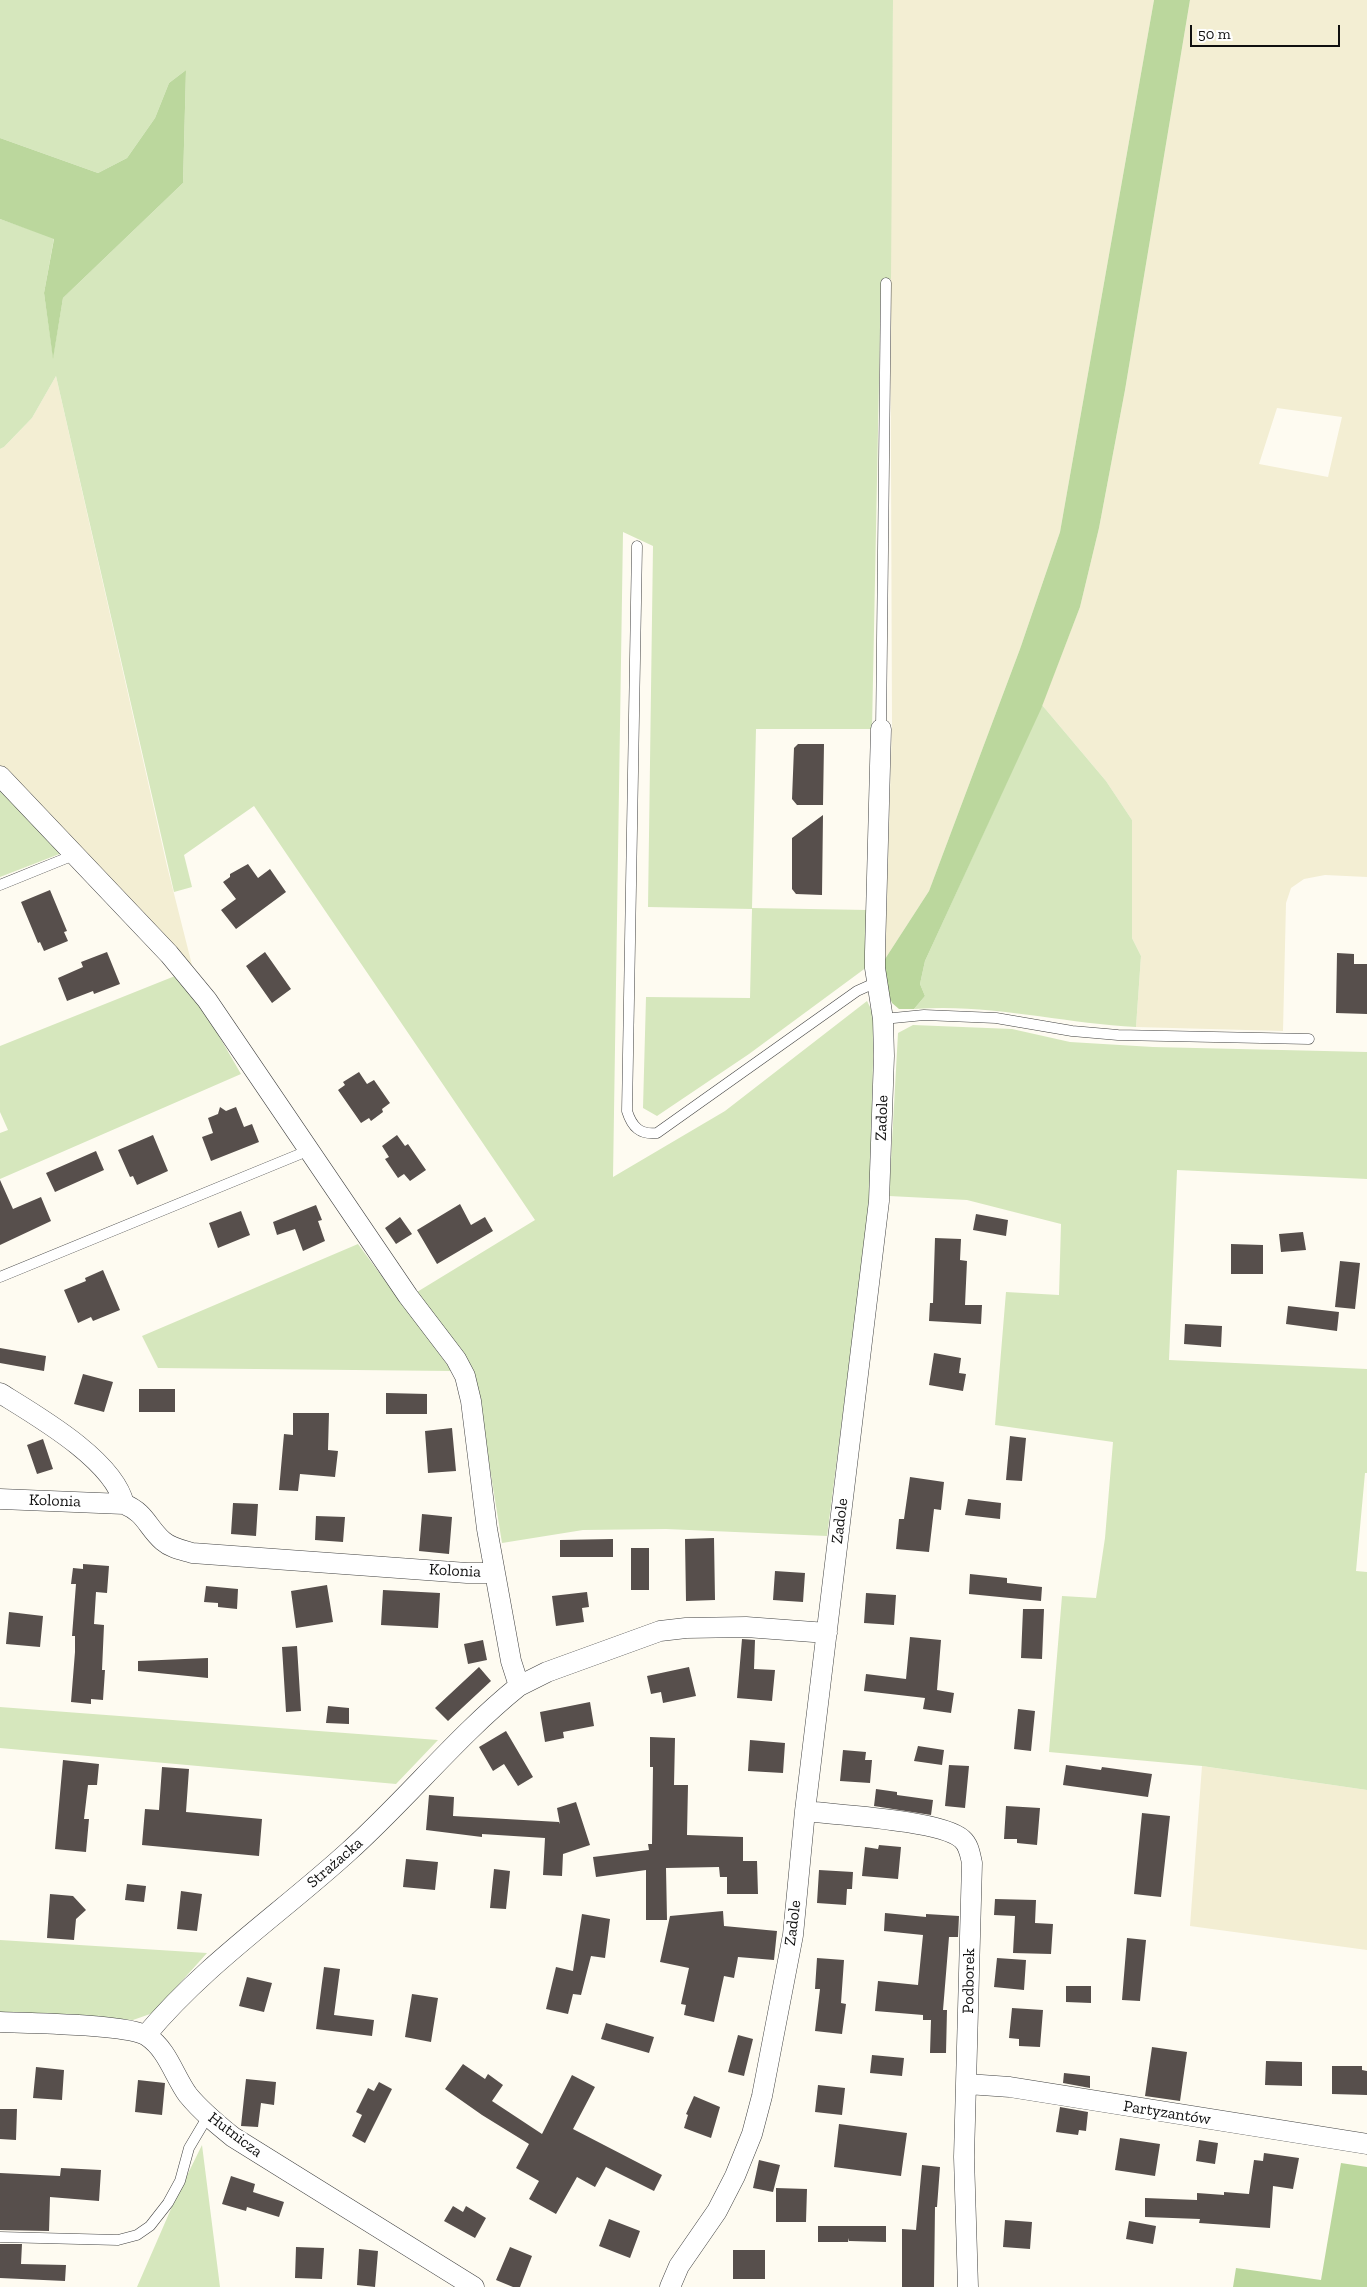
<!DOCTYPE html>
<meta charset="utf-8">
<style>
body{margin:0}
#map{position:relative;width:1367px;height:2287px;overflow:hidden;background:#fefbf1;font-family:"Zilla Slab",serif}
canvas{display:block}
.scale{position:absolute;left:1190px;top:25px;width:150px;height:22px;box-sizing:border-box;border:2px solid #0f0f0f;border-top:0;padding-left:6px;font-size:15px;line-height:18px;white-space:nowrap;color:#0f0f0f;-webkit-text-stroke:4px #fff;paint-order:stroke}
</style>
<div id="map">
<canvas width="1367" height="2287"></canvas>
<div class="scale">50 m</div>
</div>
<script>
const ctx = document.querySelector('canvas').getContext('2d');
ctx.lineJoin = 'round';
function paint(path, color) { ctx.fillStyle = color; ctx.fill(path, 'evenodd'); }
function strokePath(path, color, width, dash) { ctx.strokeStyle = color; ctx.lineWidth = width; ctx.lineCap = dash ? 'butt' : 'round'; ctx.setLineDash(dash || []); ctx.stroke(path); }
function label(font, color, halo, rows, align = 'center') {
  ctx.font = font + ' "Zilla Slab",serif'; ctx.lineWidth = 5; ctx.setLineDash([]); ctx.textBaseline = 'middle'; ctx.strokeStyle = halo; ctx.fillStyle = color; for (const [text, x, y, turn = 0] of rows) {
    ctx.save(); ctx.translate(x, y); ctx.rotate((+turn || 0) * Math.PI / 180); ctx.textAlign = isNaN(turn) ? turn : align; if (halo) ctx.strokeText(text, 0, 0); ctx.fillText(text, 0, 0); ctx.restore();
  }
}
const farmland = new Path2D(`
 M893,0h261l-94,532 -40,117 -91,242 -44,68 7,-235 -2,-522z
 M1190,0h177v877l-42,-2 -21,4 -13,9 -5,15 -3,128 -147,-4 5,-71 -9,-18v-118l-26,-39 -64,-76 38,-98 19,-79 26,-138zM1277,408l65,9 -14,60 -69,-13z
 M56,376l111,490 26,103 -193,-202v-318l4,-2 28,-29z
 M1202,1766l165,24v160l-177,-24z`);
const green = new Path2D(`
 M0,0h893l-2,279 -10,1 -9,449h-116l-4,179 116,2 -1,57 -118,87 -92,62 -14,-8 3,-111 104,1 2,-89 -104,-2 5,-361 -30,-14 -10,645 112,-66 142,-110 7,14 -4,188 -43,333 -161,-7 -83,1 -81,13 -23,-142 -62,-109 118,-72 -281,-414 -70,49 8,32 -18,5 -118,-516 -24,42 -28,29 -4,2v-230l54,19 -10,55 9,64 10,-59 120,-115 3,-113 -17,13 -14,35 -28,40 -29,15 -98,-35z
 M1042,705l64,76 26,39v118l9,18 -5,71c-74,-4 -147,-24 -222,-18l11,-13 -5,-12 5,-23z
 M0,786l62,67 -62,24z
 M175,976l26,29 40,69 -241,105v-46l8,-3 -8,-18v-66z
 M913,1025l99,4 58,13 83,5 214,5v127l-190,-9 -8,190 198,9v104h-2l-9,98 11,1v218l-165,-24 -153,-14 13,-156 34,2 9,-60 8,-96 -118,-17 11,-133 53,3 2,-71 -94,-24 -78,-4 9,-163z
 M358,1244l94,127 -294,-3 -16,-32z
 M0,1707l438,33 -42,44 -396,-36z
 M0,1940l207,13 -54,60 -20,7 -133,-8z
 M202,2145l18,142h-83l37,-85z`);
const forest = new Path2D(`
 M1154,0h36l-65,390 -26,138 -19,79 -39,102 -116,252 -5,23 5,12 -11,13h-15l-7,-6 -8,-19 1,-25 44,-68 91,-242 40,-117z
 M186,70l-3,113 -120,115 -10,61 -9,-66 10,-54 -54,-20v-81l98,35 29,-15 28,-40 14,-35z
 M1341,2163l26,4v120h-134l3,-19 85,12z`);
const building = new Path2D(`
 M798,744h26l-1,61h-26l-5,-6 2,-51z
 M823,815l-1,80 -26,-1 -4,-5v-51z
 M248,864l10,14 12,-9 16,23 -50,37 -15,-19 15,-11 -13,-17 7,-5v-3z
 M50,890l17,41 -3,1 4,9 -24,10 -4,-9 -2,1 -17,-41z
 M107,952l13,32 -26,10 -1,-3 -26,10 -9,-23 25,-11 -2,-5z
 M265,952l26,37 -19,14 -26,-37z
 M1337,953l17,1v10h13v50l-31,-1z
 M359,1072l8,12 7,-4 16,23 -8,6 1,3 -12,9 -2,-3 -8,5 -23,-33 7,-5 -2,-3z
 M220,1107l6,4 10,-4 8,20 8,-3 7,18 -48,19 -9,-24 11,-4 -5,-15 10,-4z
 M153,1135l15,36 -31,14 -4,-9 -3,1 -12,-27z
 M397,1135l8,11 3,-2 18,26 -16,11 -6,-7 -6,4 -13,-19 4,-2 -7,-11z
 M96,1151l8,19 -49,22 -9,-19z
 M0,1180l13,29 28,-12 10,24 -51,24z
 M460,1204l11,21 14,-8 8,14 -56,33 -20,-34z
 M316,1205l6,15 -4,1 7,20 -22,10 -8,-22 -18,6 -4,-13z
 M241,1211l9,24 -32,13 -9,-25z
 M976,1214l32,6 -2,16 -33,-6z
 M400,1217l12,17 -16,10 -11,-16z
 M1303,1232l3,18 -25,2 -2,-18z
 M935,1238l26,1 -1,21 7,1 -2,44h17l-1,19 -52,-3 1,-18h3z
 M1231,1244l32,1v29h-32z
 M1340,1261l20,2 -5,46 -20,-2z
 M103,1270l17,40 -27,11 -2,-4 -13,6 -14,-33 22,-9 -1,-3z
 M1288,1306l51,6 -2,19 -51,-7z
 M1185,1324l37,2 -1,21 -37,-3z
 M0,1348l46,8 -2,15 -44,-8z
 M934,1353l27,5 -2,15 7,1 -3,17 -34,-6z
 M83,1374l30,8 -9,30 -30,-8z
 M139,1389h36v23h-36z
 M386,1393l41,1v20h-41z
 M293,1413h36l-1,37 10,1 -3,26 -35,-3 -2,17 -19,-1 5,-56 9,1z
 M452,1428l4,43 -28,2 -3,-42z
 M1010,1436l16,2 -4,43 -16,-1z
 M43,1439l10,30 -16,5 -10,-29z
 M910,1477l34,5 -3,28 -7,-1 -5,43 -33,-3 3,-30h5z
 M968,1499l33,4 -1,16 -35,-4z
 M233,1503l25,1 -2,32 -25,-2z
 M422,1514l30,3 -3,37 -30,-3z
 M316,1516l29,1 -2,25 -28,-2z
 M714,1538l1,62 -29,1 -1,-62z
 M613,1539v18h-53v-17z
 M631,1548h18v42h-18z
 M83,1564l26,2 -2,27 -11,-1 -2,32 10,1 -2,45h3l-2,30 -12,-1v5l-20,-2 4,-50v-16h-3l4,-52h-5l2,-16 10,1z
 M775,1571l30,2 -2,29 -30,-2z
 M970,1574l37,4v5l35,4 -1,14 -72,-7z
 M327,1585l6,37 -37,6 -5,-37z
 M206,1586l32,3 -1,20 -19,-2v-4l-14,-1z
 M383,1590l57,3 -2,35 -57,-3z
 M587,1592l2,15 -7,1 2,14 -28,4 -4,-30z
 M866,1593l30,2 -2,30 -30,-2z
 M1023,1609h21l-2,50 -21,-1z
 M9,1612l34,4 -3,31 -34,-3z
 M910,1637l31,3 -4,50 17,3 -3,20 -28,-4 2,-11 -61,-7 2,-17 40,5z
 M742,1639l13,1 -1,29 21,1 -3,31 -35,-3z
 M483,1640l4,20 -19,4 -4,-20z
 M297,1646l4,65 -15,1 -4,-65z
 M208,1658v20l-70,-7v-10z
 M479,1667l12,14 -43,40 -13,-13z
 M689,1667l7,29 -33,7 -2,-11 -10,2 -4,-18z
 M590,1702l4,24 -31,6 1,6 -19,4 -5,-30z
 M328,1706l21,2v16l-23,-1z
 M1018,1709l17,2 -4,40 -17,-2z
 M506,1731l27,46 -15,9 -14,-22 -11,7 -14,-24z
 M650,1737l25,1 -1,47h14l-1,50 56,2v24h14l1,33h-31v-17h-7l-1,-10 -53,1 1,52h-21v-50l-50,7 -3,-20 56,-7 -1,-6h4l1,-77h-3z
 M750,1740l35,3 -2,30 -35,-2z
 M918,1746l26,4 -2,15 -28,-4z
 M843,1750l23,2 -1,8h7l-2,23 -30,-2z
 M63,1760l36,4 -2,21h-9l-4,34h5l-3,33 -31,-3z
 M949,1765l20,1 -4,42 -20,-2z
 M1066,1765l35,5 1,-3 50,7 -4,23 -85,-12z
 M162,1767l27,2 -3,43 76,7 -3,37 -117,-11 3,-36 14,1z
 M876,1789l21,3v3l36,5 -2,15 -57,-9z
 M429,1795l25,2 -1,19 106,6 1,2 -3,-16 19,-6 14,43 -27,9 -1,22 -19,-1 2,-37 -63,-4v3l-56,-7z
 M1006,1806l34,2 -3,37 -20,-2v-4h-13z
 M1142,1813l28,3 -9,81 -27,-3z
 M879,1845l22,2 -3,32 -36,-3 3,-29 13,2z
 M406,1859l32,3 -3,28 -32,-3z
 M494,1869l16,2 -4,38 -16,-1z
 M819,1870l34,2 -1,17h-5l-1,16 -29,-2z
 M127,1884l19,2 -2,16 -19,-2z
 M181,1891l21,3 -5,37 -20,-2z
 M50,1894l23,2 13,14 -10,9 -2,21 -27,-2z
 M995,1899l41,1 -1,23 18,1 -2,30 -38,-1 2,-37 -21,-1z
 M723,1911l1,15 53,5 -3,29 -36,-3 -4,21 -10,-2 -10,46 -30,-7 2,-10 -5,-1 8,-36 -29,-6 10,-46z
 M885,1913l41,4v-3l33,2 -1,21h-9l-6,73h4l-1,43h-16l1,-33h-8v-5l-48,-4 3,-30 40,4 5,-50 -39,-4z
 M582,1914l28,5 -5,39 -14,-2 -10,39 -8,-1 -5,20 -22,-5 10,-42 17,4z
 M1127,1938l19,2 -6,61 -18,-1z
 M817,1958l27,2 -3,43 5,1 -4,30 -27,-3 5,-42h-5z
 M997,1958l29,2 -2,30 -30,-3z
 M324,1967l16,2 -6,46 40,5 -2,16 -56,-7z
 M247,1977l25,6 -8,29 -25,-6z
 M1066,1986h25v17l-25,-1z
 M412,1994l26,4 -7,44 -26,-5z
 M1012,2008l31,2 -3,37 -21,-1v-7l-10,-1z
 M606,2023l48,14 -5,16 -48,-14z
 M738,2035l15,4 -9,37 -16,-4z
 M1152,2047l35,5 -7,49 -35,-5z
 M872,2055l32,3 -2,18 -32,-3z
 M1266,2061l36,1v24l-37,-1z
 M463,2064l22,15 3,-5 15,11 -11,16 50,33 30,-59 23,12 -22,42 89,46 -8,16 -48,-24 -11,20 -18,-10 -21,37 -27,-15 10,-18 -23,-13 13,-24 -47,-29 -37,-26z
 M1332,2066h30v4l5,1v24l-35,-1z
 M36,2067l28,3 -2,30 -29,-2z
 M1064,2073l26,3v12l-27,-5z
 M246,2079l30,3 -2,23 -13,-2 -3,24 -17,-1z
 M138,2080l27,3 -3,32 -27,-3z
 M379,2082l13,7 -27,54 -13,-7 10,-21 -6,-3 12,-24 6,3z
 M818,2085l27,3 -3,27 -27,-3z
 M694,2096l26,11 -9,31 -27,-10 4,-13 -2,-1z
 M1060,2107l28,5 -2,19 -7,-1 -1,5 -22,-3z
 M0,2109h17l-1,31 -16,-1z
 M839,2124l68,9 -6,43 -67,-9z
 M1120,2138l40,6 -5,32 -40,-6z
 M1199,2140l19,3 -3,21 -19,-3z
 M1264,2153l35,5 -6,31 -20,-3 -3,42 -71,-5 1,-4 -55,-2v-19l52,2v-7l27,2v-3l25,2 5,-34 9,1z
 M759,2160l21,5 -7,27 -20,-4z
 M922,2165l18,2 -3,40h-2l-1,80h-32v-58l14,1z
 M61,2168l40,2 -2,31 -49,-4 -1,34 -49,-1v-57l60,3z
 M231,2176l24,8 -2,8 31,10 -5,15 -32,-10 -1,4 -24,-7z
 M776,2188l31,1 -1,33h-30z
 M453,2206l10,6 3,-6 20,12 -11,20 -31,-17z
 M609,2219l31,12 -10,27 -31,-12z
 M1005,2220l27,2 -2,27 -27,-2z
 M1129,2221l27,5 -3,18 -27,-5z
 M818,2226h68v16l-37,-1v-3l-1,4h-30z
 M0,2244h22l-1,20 45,1 -1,16 -65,-3z
 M296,2247l28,1 -2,31 -27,-1z
 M510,2247l22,9 -12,31h-7l-17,-7z
 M359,2249l19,2 -3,36 -18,-2z
 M733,2250h32v29h-32z`);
const lane = new Path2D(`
 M637,546l-10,565c5,16 13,24 30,22l200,-142 20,-9
 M881,729l5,-446
 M0,885l74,-30
 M883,1019l41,-4 72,3 76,13 46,4 191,4
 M0,1277l300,-123 9,-5
 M0,2237l118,3 19,-5 13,-9 18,-23 12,-22 9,-33 19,-32`);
const street = new Path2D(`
 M0,776l169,178 38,46 201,296 48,63 9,17 6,25 16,128 8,44
 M0,1393c37,23 114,67 124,111
 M0,1499l124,5c22,9 23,23 39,37 8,7 19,9 29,12l275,20h28l16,88 8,25 28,-14 113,-41 26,-3 60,-1 81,6
 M805,1811c32,4 136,9 157,28 7,6 8,15 10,24l-8,294 4,130
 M0,2022c28,1 129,2 147,14 21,14 27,40 41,59 13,16 29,29 45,42l241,150
 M146,2035c58,-70 135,-122 202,-183 59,-53 109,-116 171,-166
 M967,2084l43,3 357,57
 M670,2287l9,-21 38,-55 18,-35 17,-42 10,-38 31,-161 12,-124 74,-610 5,-145 -1,-37 -8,-51v-16l6,-223`);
const streetNames = [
 ["Zadole",882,1118,-88],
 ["Kolonia",55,1501,2],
 ["Zadole",840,1521,-83],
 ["Kolonia",455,1571,3],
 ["Strażacka",335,1863,-41],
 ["Zadole",793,1923,-83],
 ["Podborek",969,1981,-89],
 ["Partyzantów",1167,2113,9],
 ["Hutnicza",235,2135,37]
];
paint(farmland, '#f3eed3');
paint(green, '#d6e7bd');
paint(forest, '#bbd79d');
paint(building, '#574f4c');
strokePath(lane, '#424242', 11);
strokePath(street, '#424242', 21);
strokePath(lane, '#fff', 10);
strokePath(street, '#fff', 20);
label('16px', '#0f0f0f', '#fff', streetNames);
</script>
